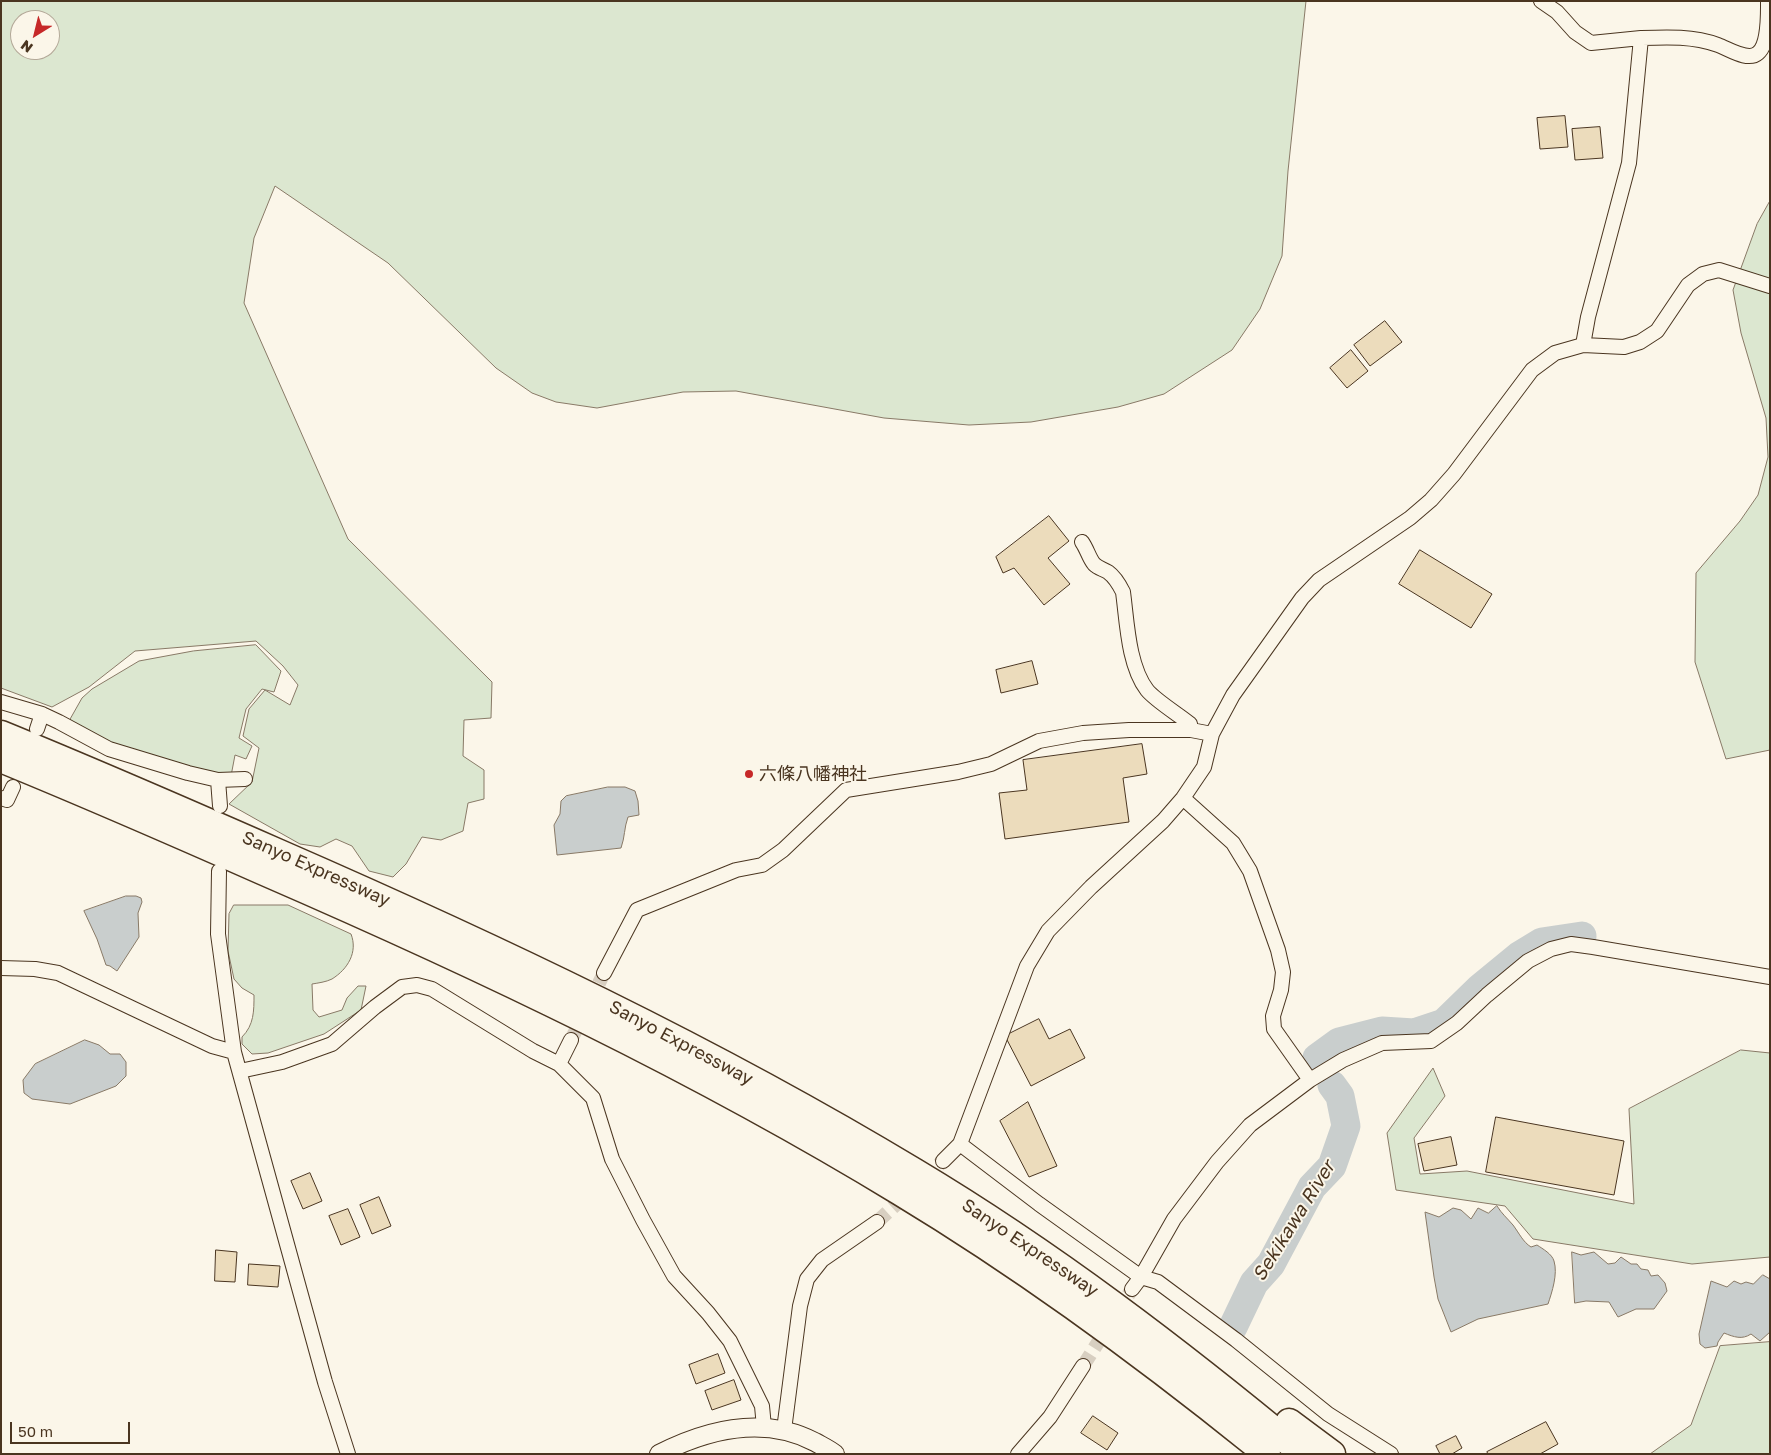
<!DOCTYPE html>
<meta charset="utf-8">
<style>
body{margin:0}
#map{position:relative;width:1771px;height:1455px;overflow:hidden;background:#fbf6e9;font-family:"Golos Text",sans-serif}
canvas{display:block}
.frame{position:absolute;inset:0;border:2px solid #4a3520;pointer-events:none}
.north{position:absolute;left:10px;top:10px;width:50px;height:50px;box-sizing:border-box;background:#fbf6e9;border:1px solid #b4a999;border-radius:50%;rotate:216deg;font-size:14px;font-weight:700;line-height:20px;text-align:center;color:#4a3520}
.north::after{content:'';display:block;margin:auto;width:18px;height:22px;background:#c62828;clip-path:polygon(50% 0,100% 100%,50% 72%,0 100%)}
.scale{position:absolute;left:10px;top:1422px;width:120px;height:22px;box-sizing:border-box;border:2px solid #4a3520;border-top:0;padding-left:6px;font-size:15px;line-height:18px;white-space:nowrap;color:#4a3520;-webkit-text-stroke:4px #fbf6e9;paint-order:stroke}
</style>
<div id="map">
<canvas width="1771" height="1455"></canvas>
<div class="frame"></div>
<div class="north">N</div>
<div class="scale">50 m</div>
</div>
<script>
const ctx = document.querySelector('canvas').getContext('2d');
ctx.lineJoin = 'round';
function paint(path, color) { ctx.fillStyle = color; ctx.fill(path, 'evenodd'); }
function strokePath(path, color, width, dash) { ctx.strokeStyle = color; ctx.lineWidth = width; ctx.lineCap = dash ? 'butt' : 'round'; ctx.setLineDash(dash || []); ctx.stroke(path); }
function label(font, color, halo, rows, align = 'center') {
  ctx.font = font + ' "Golos Text","Noto Sans JP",sans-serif'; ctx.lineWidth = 4; ctx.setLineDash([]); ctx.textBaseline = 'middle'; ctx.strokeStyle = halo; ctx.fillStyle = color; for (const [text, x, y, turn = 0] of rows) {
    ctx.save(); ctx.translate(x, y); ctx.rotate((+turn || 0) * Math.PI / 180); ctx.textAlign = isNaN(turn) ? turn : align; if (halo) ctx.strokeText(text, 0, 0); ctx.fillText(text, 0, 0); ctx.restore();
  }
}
const green = new Path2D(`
 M1,1h1305l-18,170 -6,85 -22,53 -28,41 -68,44 -46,13 -87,15 -62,3 -85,-7 -148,-27 -53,1 -86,16 -41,-6 -24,-9 -36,-25 -108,-105 -113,-77 -21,52 -10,65 104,236 144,143 -1,36 -27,2 -1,36 21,14v29l-16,4 -5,28 -22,9 -19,-3 -16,27 -13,13 -24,-6 -17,-25 -16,-7 -16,8 -20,-3 -71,-40 23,-22 7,-34 -16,-12 6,-27 16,-19 25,15 8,-20 -15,-19 -27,-25 -121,10 -46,36 -37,20 -51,-19zM20,20h30v30h-30z
 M1770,201v549l-44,9 -31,-97 1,-89 44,-52 18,-26 10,-38 -2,-39 -25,-85 -8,-43 24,-66z
 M256,645l25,26 -7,21 -12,-3 -16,20 -7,29 13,8 -6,13 -11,-4 -4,21 -31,-3 -91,-29 -40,-23 13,-23 10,-9 47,-28 54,-10z
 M234,905h54l63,29c7,18 -3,35 -19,45 -6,3 -14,4 -20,5l1,26 6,7 23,-7 5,-12 11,-12h8l-5,24 -37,24 -56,19 -16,1 -10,-10v-7c12,-12 12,-26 12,-42l-12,-7 -8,-9 -6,-28 1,-37z
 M1741,1050l29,3v204l-78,7 -159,-25 -28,-33 -109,-16 -9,-57 46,-65 12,28 -31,42 6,36 47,-3 167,33 -5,-95z
 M1770,1342v112h-120l41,-29 29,-79z`);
const water = new Path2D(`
 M608,787h17l10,4 3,10 1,14 -11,2c-4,11 -3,20 -7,31l-64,7 -3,-30 6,-11 1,-13 5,-5z
 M126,896h10l5,2 1,4 -4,11 1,24 -22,34 -7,-5 -4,-1 -9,-26 -13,-28z
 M85,1040l14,5 11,9h10l6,8v14l-10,10 -46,18 -38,-5 -8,-6 -1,-13 12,-16z
 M1497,1206c5,8 10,12 16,19 6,8 10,17 18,22l6,-2c6,4 15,9 17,16 4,13 -2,31 -6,43l-70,15 -27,13 -13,-33 -4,-22 -9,-65 14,5 14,-9 8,2 10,9 7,-11 10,5z
 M1572,1252l9,3 13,-3 14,12 7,-1 6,-6 10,7h6l4,5 7,1 3,6 7,-1 7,8 2,8 -13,18h-18l-18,8 -9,-15 -23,-1 -11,2z
 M1763,1275l7,4v53l-10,9 -9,-7c-9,6 -17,3 -27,-1l-6,9 -1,4 -12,2 -5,-4 -1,-10 12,-53 16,6 7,-6 7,3 5,-2 7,2z`);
const river = new Path2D(`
 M1318,1065l-1,-7 22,-16 43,-11 32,2 30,-10 36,-35 39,-32 23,-14 40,-6
 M1233,1327l21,-44 17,-19 41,-77 20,-21 14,-40 -6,-30 -8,-11`);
const building = new Path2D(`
 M1565,116l3,31 -28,2 -3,-31z
 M1600,127l3,31 -28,2 -3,-31z
 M1385,321l17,21 -32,24 -16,-21z
 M1351,350l17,21 -21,17 -17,-20z
 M1049,516l20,25 -21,17 22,26 -26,21 -30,-37 -11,5 -7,-16z
 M1420,550l72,44 -21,34 -72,-44z
 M1032,661l6,23 -37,9 -5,-23z
 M1142,744l5,30 -24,4 6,44 -124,17 -6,-46 28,-3 -4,-30z
 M1039,1019l10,20 21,-10 15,29 -54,28 -26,-50z
 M1028,1102l29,64 -28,11 -29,-56z
 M1496,1117l128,24 -10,54 -128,-23z
 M1451,1137l6,28 -33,6 -6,-27z
 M310,1173l12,28 -19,8 -12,-28z
 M379,1197l12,29 -19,8 -12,-29z
 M348,1209l12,28 -19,8 -12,-29z
 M216,1250l21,2 -2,30 -20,-1z
 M249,1264l31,2 -2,21 -30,-2z
 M718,1354l7,19 -29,11 -7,-19z
 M734,1380l7,20 -29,10 -7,-19z
 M1093,1416l25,17 -11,17 -26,-17z
 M1546,1422l12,22 -18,10h-52l-1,-2z
 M1456,1436l6,12 -10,6h-12l-4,-8z`);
const minorTunnel = new Path2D(`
 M571,1040l33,-67
 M877,1222l66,-61
 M1083,1366l49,-77`);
const minor = new Path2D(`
 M1541,1l16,11 18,20 16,11 50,-5
 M1583,345l5,-28 41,-154 12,-125c27,-1 52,-2 77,7 11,4 30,17 40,8 11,-9 10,-38 10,-52
 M1082,542c5,7 7,16 12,22 4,4 9,5 14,8 7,5 11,12 15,20 4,29 5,73 24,98 9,11 31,24 43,34l1,6
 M1,702l41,12 17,8 50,27 79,24 30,7 27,-1
 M37,729l5,-15
 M218,780l2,26
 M1,798l6,2 6,-13
 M1183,798l50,45 17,28 28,79 5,22 -2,18 -8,26 1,13 36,51
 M219,871l-1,63 16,118 91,330 23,72
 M1,968l34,1 23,4 154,73 22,6
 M604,973l33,-63 99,-40 26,-5 21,-15 63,-60 112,-18 33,-8 48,-23 44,-8 46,-3h62l21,4
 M559,1064l12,-24
 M240,1071l42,-9 50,-18 43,-37 27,-20 15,-2 15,4 101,62 26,13 34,34 19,61 31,61 31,56 34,37 22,28 32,65 2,21
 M960,1144l79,60 102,73 17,5 78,58 92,74 63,40
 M943,1161l17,-17 67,-178 21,-35 43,-44 72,-66 20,-23 21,-31 8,-33 21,-39 69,-97 17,-18 91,-62 21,-18 23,-26 78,-104 23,-17 28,-8 41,2 16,-5 17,-11 31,-46 15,-11 16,-4 51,16
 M1132,1289l9,-12 33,-58 43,-57 33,-37 60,-45 33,-20 39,-17 49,-2 26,-18 30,-28 41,-34 23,-12 20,-5 22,3 177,30
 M784,1430l16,-124 7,-27 15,-19 55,-38
 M1018,1454l32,-37 33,-51`);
const tertiary = new Path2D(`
 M659,1454c49,-25 104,-39 156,-12 7,4 14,7 20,12`);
const motorway = new Path2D(`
 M1,734c93,38 185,78 276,118 218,95 434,197 638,320 137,82 265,180 388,282
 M1,759c88,36 175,74 261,112 219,95 434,197 638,321 129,78 250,167 367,262
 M1289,1422l43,32`);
const markers = [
 [749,774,5,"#c62828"]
];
const poiNames = [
 ["六條八幡神社",759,774]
];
const streetNames = [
 ["Sanyo Expressway",316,869,24],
 ["Sanyo Expressway",681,1043,28],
 ["Sanyo Expressway",1030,1248,34]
];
const waterNames = [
 ["Sekikawa River",1294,1221,-58]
];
paint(green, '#dce7d0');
strokePath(green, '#887966', 1);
paint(water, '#c9cecd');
strokePath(water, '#887966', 1);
strokePath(river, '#c9cecd', 29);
paint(building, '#ecdcbc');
strokePath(building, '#4a3520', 1);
strokePath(minorTunnel, '#d8cfc1', 14, [14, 7]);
strokePath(minor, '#4a3520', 16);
strokePath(tertiary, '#4a3520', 20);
strokePath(motorway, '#4a3520', 29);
strokePath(minor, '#fbf6e9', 14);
strokePath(tertiary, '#fbf6e9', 18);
strokePath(motorway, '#fbf6e9', 26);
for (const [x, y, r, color] of markers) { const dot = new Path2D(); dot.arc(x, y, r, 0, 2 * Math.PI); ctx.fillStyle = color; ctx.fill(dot); strokePath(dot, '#fbf6e9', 2); }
label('18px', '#4a3520', '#fbf6e9', poiNames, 'left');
label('18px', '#4a3520', '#fbf6e9', streetNames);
label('italic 19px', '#4a3520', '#fbf6e9', waterNames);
</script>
